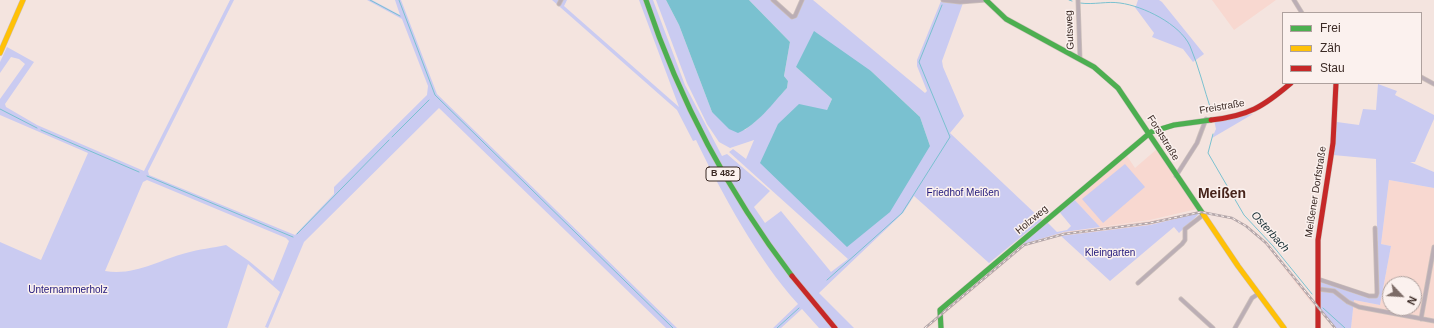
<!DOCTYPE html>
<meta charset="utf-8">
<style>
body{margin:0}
#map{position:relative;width:1434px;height:328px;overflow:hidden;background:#f4e4df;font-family:Arial,sans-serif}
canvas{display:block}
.legend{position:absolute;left:1282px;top:12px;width:140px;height:72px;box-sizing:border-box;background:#fbf1ee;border:1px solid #aea19e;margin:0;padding:5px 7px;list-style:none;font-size:12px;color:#3b2a25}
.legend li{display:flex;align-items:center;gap:8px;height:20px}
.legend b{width:20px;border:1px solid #aea19e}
.north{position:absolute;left:1382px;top:276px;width:40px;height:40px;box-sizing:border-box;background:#fbf1ee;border:1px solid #aea19e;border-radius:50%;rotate:115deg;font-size:11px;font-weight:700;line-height:16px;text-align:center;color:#3b2a25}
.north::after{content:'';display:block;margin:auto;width:14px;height:18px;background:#7c6b66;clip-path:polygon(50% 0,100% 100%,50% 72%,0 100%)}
</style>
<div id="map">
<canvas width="1434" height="328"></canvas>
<ul class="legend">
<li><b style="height:5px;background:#4caf50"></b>Frei</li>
<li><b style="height:5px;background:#ffc107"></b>Zäh</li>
<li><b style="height:5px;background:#c62828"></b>Stau</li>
</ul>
<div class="north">N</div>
</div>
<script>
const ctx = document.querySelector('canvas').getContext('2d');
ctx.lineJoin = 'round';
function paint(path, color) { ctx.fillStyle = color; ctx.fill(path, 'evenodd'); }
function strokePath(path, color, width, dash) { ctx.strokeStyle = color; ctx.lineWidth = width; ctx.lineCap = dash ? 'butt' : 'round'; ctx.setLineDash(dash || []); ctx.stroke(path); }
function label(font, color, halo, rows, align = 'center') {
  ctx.font = font + ' Arial,sans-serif'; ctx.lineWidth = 3; ctx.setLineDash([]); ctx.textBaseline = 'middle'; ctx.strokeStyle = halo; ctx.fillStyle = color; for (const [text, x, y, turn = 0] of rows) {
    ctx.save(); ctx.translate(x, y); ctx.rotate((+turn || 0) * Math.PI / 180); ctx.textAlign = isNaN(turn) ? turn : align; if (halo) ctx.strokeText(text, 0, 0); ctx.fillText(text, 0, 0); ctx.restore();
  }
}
const built = new Path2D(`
 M1212,0h64l-42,30z
 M1157,149l40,60 -47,11 -50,7 -28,-30 53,-44 10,15z
 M1389,180l45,8v140h-83l3,-28 26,5 11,-59 -10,-2zM1390,284h24v24h-24z
 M1200,211l31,6 16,8 20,17 49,63 20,23h-2l-20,-22 -49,-62 -19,-17 -15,-8 -31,-6 -50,12 -89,11 -36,10 -97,82h-5l100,-84 41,-12 86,-11z`);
const green = new Path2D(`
 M230,0h4l-86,171 1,4 146,60 39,-41v-7l93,-92 1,-9 -26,-67 -35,-19h5l28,15 -5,-15h6l36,94 240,234h-11l-227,-220 -135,134 -36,86 -3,-1 15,-35 -32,-28 -21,64h-227v-86l41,18 47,-107 -88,-38v-16l25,-35 -6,-5 -8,-2 -11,16v-11l7,-15 27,15 -29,42 1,3 31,18 107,46zM147,180l139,58 3,3 -16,40 -24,-20 -23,-16c-13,3 -27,4 -40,8 -27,7 -51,23 -81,18l38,-89z
 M552,0h15l-3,6 115,101 -40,-107h14l32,85 37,71 5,-2 43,37 -16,16 11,16 16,-12 50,61 17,-13 -119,-107 4,-3 13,10 8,-19 -24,8 -11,-6 -12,-18 -20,-41 -31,-83h10l13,25 33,87 33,18 12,-10 30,-32 1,-7 -4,-5 6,-34 -41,-42h22l22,19 11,-19h9l112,93 2,-2 -10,-25v-6l24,-59 22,2 -21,58 1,6 21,49 -14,17 92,87 -53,43 -75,-67 -11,17 -84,80 35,35h-35l-17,-19 -21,19h-8l25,-24c-40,-44 -76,-110 -102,-164l-3,1 -16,-31zM796,67l75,4 49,46 10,29 -103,-36 5,-11z
 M1138,0h21l3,2 42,52 -11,8 -10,-13 -31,-12 2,-4 -20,-27h2z
 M1378,84l19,7 -2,4 39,20v4l-19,43h-5l24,10v16l-45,-8 -8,64 10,2 -11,59 -26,-5 -3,28h-15l-15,-17v-29l45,15 12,-1 -2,-137 -43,-4 4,-33 22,3 4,-16 13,1z
 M1253,114l-41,24 4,-9 -2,-9z
 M1125,164l20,23 -42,36 -21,-24z
 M1072,197l28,30 -36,5 -41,12 -1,-1 25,-21 10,10 10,-2 4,-4 -14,-17z
 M1200,213l-21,20 -5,-6 -64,54 -49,-45 89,-11z`);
const water = new Path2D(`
 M666,0h83l41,42 -6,34 4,5 -1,7c-15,16 -29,36 -49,45l-9,-4 -17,-17 -33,-87z
 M814,31l57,40 49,46 10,29 -40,66 -43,35 -87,-84 18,-39 21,-20 28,6 5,-11 -36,-32z`);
const stream = new Path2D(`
 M370,0l30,16
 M399,0l36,95 238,233
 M1069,0l3,1
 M1080,3c14,2 27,-2 40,0 23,3 60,21 70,43 9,21 14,43 21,64
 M0,109l37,19
 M41,130l98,42
 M1213,134l-5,19 36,62 29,31 39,48
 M392,137l37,-37
 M147,176l146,61
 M297,234l92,-94
 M827,280l75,-67 48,-76 -31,-75 23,-57
 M1323,308l22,20
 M777,328l22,-20`);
const street = new Path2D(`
 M773,0l19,17 3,-1 7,-16
 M943,0l17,2 26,-2
 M1078,0l2,59
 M1294,0l8,13
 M559,4l2,-4
 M1421,77l13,7
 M1176,176l21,-33 9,-24
 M1318,279l51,17h7l1,-3 -2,-65
 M1138,283l44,-39 3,-4v-11l18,-14
 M1318,289l16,2 14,11 11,5 75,14
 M1181,299l32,29
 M1421,319l13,-72
 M1235,328l17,-30 6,-4`);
const fast = new Path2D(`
 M646,0c34,102 81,191 146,276
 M986,0l20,19 88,48 24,21 85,126
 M941,328l-1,-18 211,-178 23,-7 37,-5`);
const slow = new Path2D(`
 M0,53l23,-53
 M1203,214l35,52 46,62`);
const jam = new Path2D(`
 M1211,120c37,-4 52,-13 80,-37
 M792,276l43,52
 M1318,328v-88l15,-97 3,-60`);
const rail = new Path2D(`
 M925,328l99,-83 40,-11 86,-11 51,-11 31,6 14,8 20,17 69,85`);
const shields = [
 [723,174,34]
];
const shieldNames = [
 ["B 482",723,174]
];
const streetNames = [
 ["Gutsweg",1070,30,-93],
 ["Freistraße",1222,107,-10],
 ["Forststraße",1163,138,58],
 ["Meißener Dorfstraße",1316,192,-81],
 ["Holzweg",1032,220,-40]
];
const parkNames = [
 ["Friedhof Meißen",963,193],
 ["Kleingarten",1110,253],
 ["Unternammerholz",68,290]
];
const waterNames = [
 ["Osterbach",1270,232,48]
];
const districtNames = [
 ["Meißen",1222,194]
];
paint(built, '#f8d8d0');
paint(green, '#cacbf1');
paint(water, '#7ac1d0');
strokePath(stream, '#7ac1d0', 1);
strokePath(street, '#cdc0bb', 5);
strokePath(fast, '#cdc0bb', 6);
strokePath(slow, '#cdc0bb', 6);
strokePath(jam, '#cdc0bb', 6);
strokePath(street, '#bbaeb5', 3.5);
strokePath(fast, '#4caf50', 5);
strokePath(slow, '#ffc107', 5);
strokePath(jam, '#c62828', 5);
strokePath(rail, '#b3a7aa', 2.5);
strokePath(rail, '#fbf1ee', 1, [3]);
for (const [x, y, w] of shields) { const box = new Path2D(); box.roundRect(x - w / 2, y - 7, w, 14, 3); ctx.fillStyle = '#fbf1ee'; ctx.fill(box); strokePath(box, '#3b2a25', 1); }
label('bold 9px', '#3b2a25', null, shieldNames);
label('10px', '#3b2a25', '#fbf1ee', streetNames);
label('10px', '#1f167a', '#fbf1ee', parkNames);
label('italic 11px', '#183036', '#fbf1ee', waterNames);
label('bold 14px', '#47241b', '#fbf1ee', districtNames);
</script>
